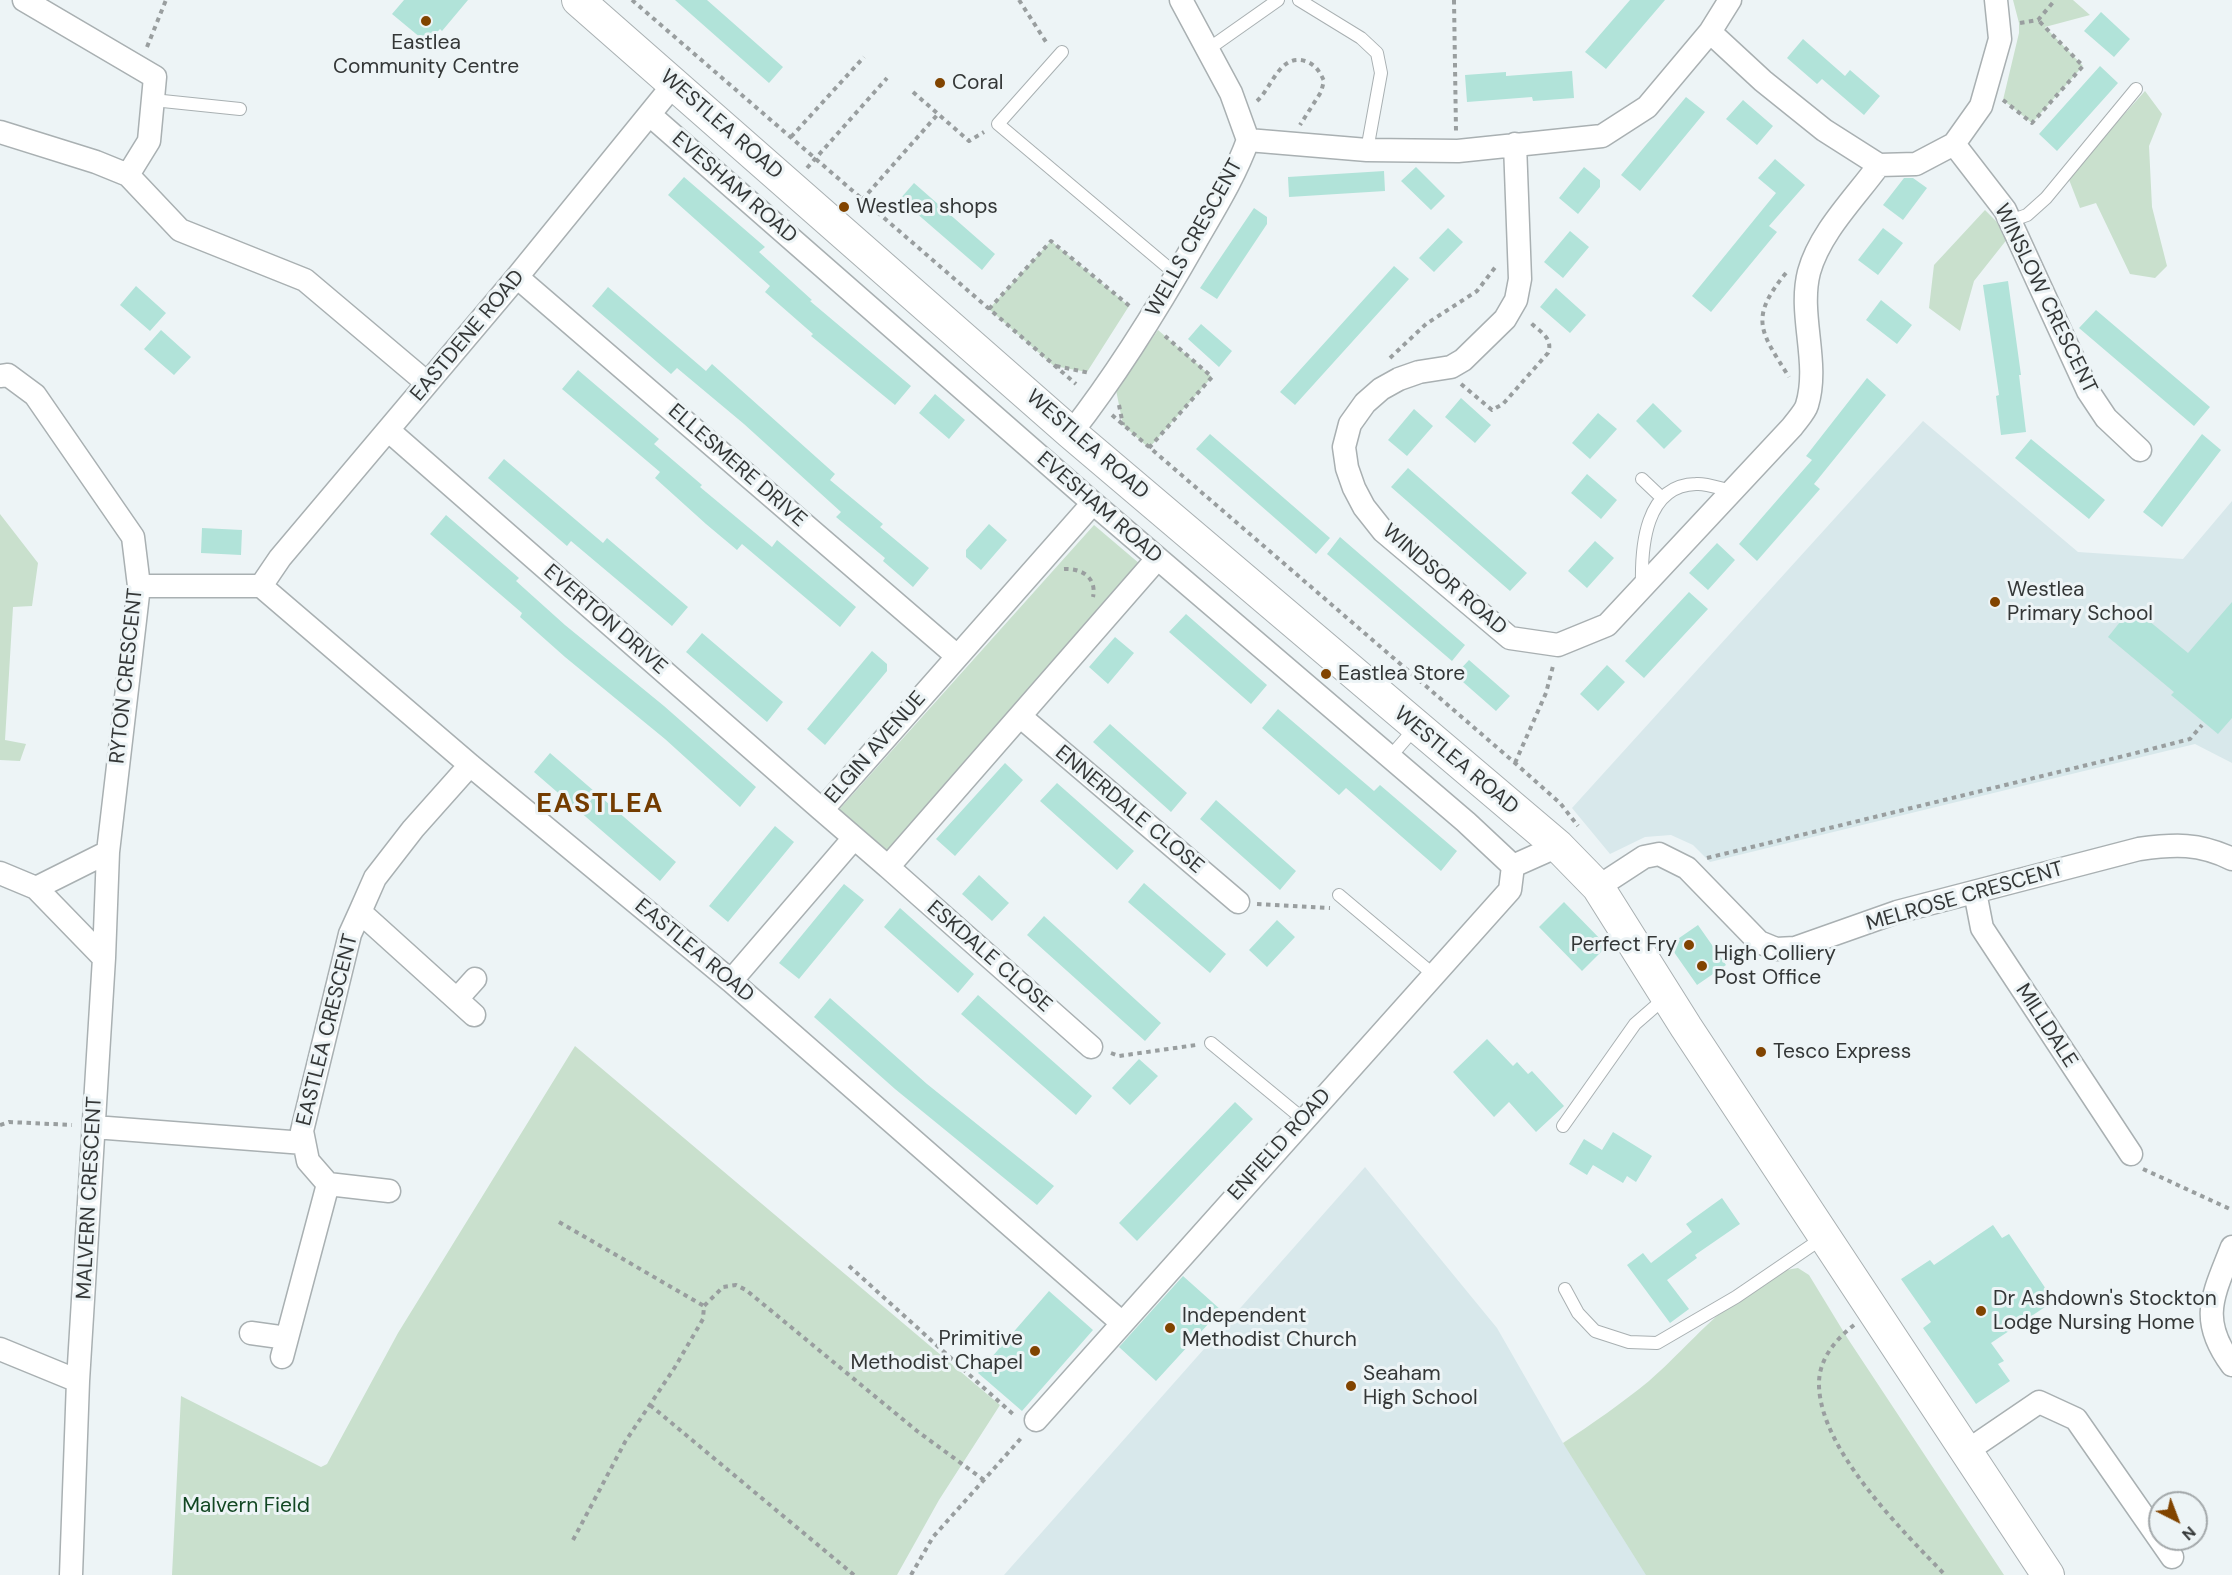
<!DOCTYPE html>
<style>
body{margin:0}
#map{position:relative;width:2232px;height:1575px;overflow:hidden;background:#edf4f6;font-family:"DM Sans",sans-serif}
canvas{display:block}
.north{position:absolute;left:2148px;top:1491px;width:60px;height:60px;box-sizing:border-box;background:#edf4f6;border:2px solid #a3a8aa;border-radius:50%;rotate:138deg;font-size:16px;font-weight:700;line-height:24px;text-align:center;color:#343737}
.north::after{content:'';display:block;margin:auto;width:21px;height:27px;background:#814400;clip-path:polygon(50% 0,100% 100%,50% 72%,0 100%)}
</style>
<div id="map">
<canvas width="2232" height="1575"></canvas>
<div class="north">N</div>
</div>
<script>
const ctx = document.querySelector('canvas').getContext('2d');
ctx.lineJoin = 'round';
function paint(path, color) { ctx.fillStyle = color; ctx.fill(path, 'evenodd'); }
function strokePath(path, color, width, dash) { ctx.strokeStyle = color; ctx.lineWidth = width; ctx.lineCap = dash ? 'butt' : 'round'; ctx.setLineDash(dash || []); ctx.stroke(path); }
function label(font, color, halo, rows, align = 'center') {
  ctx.font = font + ' "DM Sans",sans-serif'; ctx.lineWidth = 6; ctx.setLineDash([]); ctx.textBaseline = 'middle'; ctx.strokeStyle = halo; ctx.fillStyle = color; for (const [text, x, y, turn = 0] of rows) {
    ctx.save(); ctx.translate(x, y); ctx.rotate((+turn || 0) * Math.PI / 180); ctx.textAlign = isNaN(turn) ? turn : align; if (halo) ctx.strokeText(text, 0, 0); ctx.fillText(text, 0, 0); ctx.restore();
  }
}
const built = new Path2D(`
 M1923,421l155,131 105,7 49,-58v262l-37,-19 -485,118 -17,-17 -22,-10 -26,2 -35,17 -38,-46z
 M1365,1167l132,161 66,115 96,132h-655z`);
const green = new Path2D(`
 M2013,0h60l17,15 -45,12 38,39 -51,57 -29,-23 16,-67v-10z
 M2145,91l17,23 -13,32 3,61 15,59 -12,12 -25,-4 -34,-71 -16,5 -12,-31z
 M1985,210l16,16 7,12 -34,43 -14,50 -31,-23 5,-43z
 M1051,241l78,65 -42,66 -33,-6 -65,-57z
 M1158,330l54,47 -63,71 -26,-23 -7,-35z
 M0,514l38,49 -6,43 -19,1 -8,133 21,4 -6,17 -20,-1z
 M1094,525l46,39 -257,291 -47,-42z
 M575,1046l425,359 -61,95 -42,75h-725l9,-179 140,71 6,-3 71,-131z
 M1798,1268l11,7 39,64 156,236h-358l-83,-132c29,-19 59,-40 86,-62 39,-33 98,-108 149,-113z`);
const building = new Path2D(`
 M404,0h64l-26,31 -2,-2 -13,14 -35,-29z
 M675,0h32l76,67 -14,16z
 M1630,0h35l-59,69 -21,-17z
 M2101,12l29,27 -16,18 -30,-26z
 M1803,39l42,37 5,-6 30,26 -16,19 -42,-36 -5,5 -30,-26z
 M2100,66l18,17 -61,68 -18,-17z
 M1572,71l2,27 -41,3 -1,-4 -65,5 -2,-27 41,-3v4z
 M1686,97l19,15 -65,79 -19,-16z
 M1743,100l30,26 -16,19 -31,-26z
 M1775,159l30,26 -36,41 8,6 -66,80 -19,-16 84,-103 -18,-15z
 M1416,167l29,29 -14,14 -30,-29z
 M1584,167l16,13v7l-22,27 -19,-16z
 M1384,171l1,20 -96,6 -1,-20z
 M684,177l81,70 -6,5 53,48 -2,1 101,85 -16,19 -84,-69 2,-2 -48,-42 5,-6 -102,-91z
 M1904,178h9l14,10 -24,32 -20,-15z
 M914,183l81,71 -13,16 -82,-71z
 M1254,208l13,9v7l-50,75 -17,-11z
 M1448,228l15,14 -29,30 -15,-14z
 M1883,228l20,15 -25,32 -20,-15z
 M1570,231l19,16 -26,31 -19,-16z
 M1394,266l15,13 -114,126 -15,-13z
 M2008,281l13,94h-2l7,57 -25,3 -5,-39 3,-1 -16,-110z
 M136,286l30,27 -16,18 -30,-26z
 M608,287l98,84 6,-7 123,110 -5,6 53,44 -3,3 49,41 -16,19 -30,-26 2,-3 -49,-41 5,-5 -97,-88 -67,-56 -6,6 -79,-68z
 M1556,288l30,27 -16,18 -30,-26z
 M1881,300l31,25 -15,19 -31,-24z
 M2096,310l114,97 -16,19 -115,-98z
 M1201,324l31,27 -13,16 -31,-28z
 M161,330l30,27 -17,18 -30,-26z
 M578,370l81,69 -5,5 48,41 -2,2 72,60 5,-7 79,67 -16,20 -98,-83 -5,6 -31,-26 -51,-46 5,-6 -98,-83z
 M1867,378l19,17 -72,89 6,5 -63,72 -18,-17 73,-84 -6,-4z
 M935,394l30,26 -16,19 -30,-26z
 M1461,398l30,27 -16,18 -30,-26z
 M1653,403l29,28 -18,18 -28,-28z
 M1414,409l19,17 -26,30 -19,-16z
 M1598,413l19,16 -27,30 -18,-16z
 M1210,434l120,104 -14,16 -120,-105z
 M2202,434l19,16 -59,77 -19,-15z
 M2031,439l74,61 -16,19 -74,-61z
 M504,459l99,84 4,-5 81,69 -16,19 -101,-85 -4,5 -79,-68z
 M1408,468l119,105 -17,18 -119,-104z
 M1587,474l30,26 -16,19 -30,-26z
 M446,515l73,63 -3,3 49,44 99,81 92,81 -16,20 -75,-68 -100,-82 -45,-40 2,-4 -92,-79z
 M989,524l18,16 -26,30 -15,-13v-7z
 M202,528l40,2 -1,25 -40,-2z
 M1340,537l125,108 -13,16 -125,-107z
 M1595,541l19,17 -27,30 -19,-17z
 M1717,543l18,17 -27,30 -19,-17z
 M1689,592l19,17 -64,69 -19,-17z
 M2232,602v116l-14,16 -47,-39 3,-3 -66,-55 24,-30 56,46z
 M1186,614l81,71 -16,19 -82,-72z
 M702,633l81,69 -16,20 -81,-70z
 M1115,637l19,16 -26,31 -19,-17z
 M872,651l15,13v7l-62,74 -18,-16z
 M1469,660l41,36 -14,15 -41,-36z
 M1607,665l18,17 -27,29 -18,-17z
 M1278,709l96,82 6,-6 77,66 -16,20 -95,-83 -7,7 -77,-67z
 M1110,724l77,69 -16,19 -78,-70z
 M550,753l126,109 -16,19 -126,-109z
 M1005,763l18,17 -68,76 -19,-17z
 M1057,783l77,68 -17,19 -77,-69z
 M1216,800l80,71 -16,19 -80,-71z
 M775,826l19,16 -66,80 -19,-16z
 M979,875l30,28 -17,18 -30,-27z
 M1144,883l82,71 -16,19 -82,-71z
 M844,884l20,16 -65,79 -20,-16z
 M1564,902l43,44 -25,25 -43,-44z
 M900,908l74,66 -16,19 -74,-66z
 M1044,916l117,107 -16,18 -118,-106z
 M1277,920l18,17 -28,30 -18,-17z
 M1698,925l28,40 -29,20 -28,-40z
 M978,995l114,101 -16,19 -115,-101z
 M830,998l97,86 127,102 -17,19 -142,-116 -81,-72z
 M1487,1039l26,27 4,-4 11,12 4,-3 32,35 -28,26 -27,-30 -15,15 -41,-45z
 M1139,1059l19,17 -28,29 -18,-17z
 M1235,1102l18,17 -116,122 -18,-18z
 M1613,1132l39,24 -16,26 -9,-6 -4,7 -30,-18 -6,10 -18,-11 15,-25 18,11z
 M1722,1198l18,26 -45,31 2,3 -30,22 22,29 -19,14 -43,-58 16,-12 8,10 41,-31 -6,-8z
 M1993,1225l9,13 7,-4 45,67 -63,42 13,18 -6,3 12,17 -34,23 -53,-76 8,-6 -30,-43 29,-19 4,5z
 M1183,1276l38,34 -65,71 -37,-34z
 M1049,1291l44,39 -71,81 -44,-38z`);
const path = new Path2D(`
 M632,0l444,384
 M1019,0l29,45
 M1454,0l2,131
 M2020,23l18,-3 17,-20
 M147,47l19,-47
 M913,92l56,49 15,-9
 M2003,100l29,23 51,-57 -45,-46
 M1257,101c14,-12 23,-48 48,-40 10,3 15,11 19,20l-3,11 -21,33
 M791,137l73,-80
 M807,168l80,-90
 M862,200l76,-86
 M1786,273c-38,46 -25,59 3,104
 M989,309l62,-68 81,67
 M1390,358l36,-34 51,-33 20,-26
 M1056,366l34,7
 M1461,384l31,26 11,-6 45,-51c6,-16 -10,-22 -19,-32
 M1119,405l4,20
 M1112,415l403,348 45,40 18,23
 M1149,448l63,-71 -47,-41
 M1064,569c18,-1 33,9 29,28
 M1515,763l31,-70 7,-27
 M1707,858l421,-103 62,-16 12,-14
 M1257,904l73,4
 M1111,1053l8,3 77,-11
 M0,1125l9,-3 63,3
 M2143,1169l89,41
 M559,1222l145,84
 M849,1266l166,150
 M1854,1325c-19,15 -36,35 -35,61 2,65 84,145 126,189
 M650,1405l204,170
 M573,1540l52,-98 50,-75 28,-48 1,-13 19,-19 13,-2 10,5 171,141 67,49
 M911,1575l22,-38 90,-101`);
const lane = new Path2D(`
 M1299,0l62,38 16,15 4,20 -14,77
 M1207,50l71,-50
 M1062,52l-64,72 179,151
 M153,100l87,9
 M2010,221l17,-6 19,-17 90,-109
 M1642,479l20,19
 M1642,586c-1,-39 3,-101 54,-102 11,-1 25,5 36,7
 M1390,757l26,-30
 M1339,895l95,80
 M1211,1043l92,76
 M1563,1126l72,-102 31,-27
 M1565,1289l13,24 17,18 34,11 28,1 79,-46 88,-60`);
const street = new Path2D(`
 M24,0l131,77 -6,64 -21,34
 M1710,32l53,49 61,49 55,35 37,-1 38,-20 27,-38 19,-67 -4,-39
 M650,115l443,388 373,319 47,44
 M0,132l96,30 32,13 52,55 125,50 122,103
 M1248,140l119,10 91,1 144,-15 45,-29 63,-75 20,-32
 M1515,144l5,135 -4,21 -11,19 -42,41 -12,7 -32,5 -20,7 -18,10 -16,14 -15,21 -6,23 3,21 7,20 10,19 19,24 127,107 48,7 49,-20 185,-198c5,-7 13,-15 15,-22 13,-43 -9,-90 2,-133 11,-40 46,-74 70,-107
 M1954,144l51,66 83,181 18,27 34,32
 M517,277l440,379
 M0,376l8,-1 27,20 98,142 6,49 -31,266 -4,106
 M388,430l434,380
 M1071,433c47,-60 87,-125 125,-192 19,-33 39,-65 52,-101l-17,-47 -50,-93
 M1093,503l-271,307 66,57 269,-308
 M139,586h122
 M261,586l209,179 261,216 391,342
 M261,586l19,-28 237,-281 157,-193
 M1021,717l217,185
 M1513,866l45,-20
 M888,867l203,180
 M0,873l36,15 68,70 -26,423 -7,194
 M1598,887l46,-30 15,-3 28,14 72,74 17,7 19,-1 102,-36 242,-63c36,-5 60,-6 93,10
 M36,888l72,-36
 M1975,892l7,36 149,226
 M360,912l114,103
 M731,981l123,-143
 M457,999l18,-20
 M94,1127l210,16
 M328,1184l61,7
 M2232,1247c-19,49 -34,72 0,118
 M251,1333l36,5
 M0,1349l78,32
 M282,1357l46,-173 -20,-23 -6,-30 48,-197 10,-22 15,-34 38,-49 57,-64
 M1036,1420l474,-530 3,-24
 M1967,1451l72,-49 37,17 96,138`);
const secondary = new Path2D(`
 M578,0l493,433 487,413 40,41 88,140 362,548`);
const markers = [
 [426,21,6,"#814400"],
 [940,83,6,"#814400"],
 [844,207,6,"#814400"],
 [1995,602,6,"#814400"],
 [1326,674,6,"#814400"],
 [1689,945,6,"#814400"],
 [1702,966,6,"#814400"],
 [1761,1052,6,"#814400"],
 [1981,1311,6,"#814400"],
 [1170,1328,6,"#814400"],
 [1035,1351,6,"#814400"],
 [1351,1386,6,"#814400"]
];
const poiNames = [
 ["Eastlea",426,43,"center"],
 ["Community Centre",426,67,"center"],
 ["Coral",952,83],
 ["Westlea shops",856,207],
 ["Westlea",2007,590],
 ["Primary School",2007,614],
 ["Eastlea Store",1338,674],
 ["Perfect Fry",1677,945,"right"],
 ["High Colliery",1714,954],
 ["Post Office",1714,978],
 ["Tesco Express",1773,1052],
 ["Dr Ashdown's Stockton",1993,1299],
 ["Lodge Nursing Home",1993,1323],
 ["Independent",1182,1316],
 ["Methodist Church",1182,1340],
 ["Primitive",1023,1339,"right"],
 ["Methodist Chapel",1023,1363,"right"],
 ["Seaham",1363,1374],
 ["High School",1363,1398]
];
const streetNames = [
 ["WESTLEA ROAD",721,125,41],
 ["EVESHAM ROAD",734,188,41],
 ["WELLS CRESCENT",1195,238,-61],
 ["WINSLOW CRESCENT",2045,299,64],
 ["EASTDENE ROAD",468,336,-50],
 ["WESTLEA ROAD",1087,445,41],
 ["ELLESMERE DRIVE",737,466,41],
 ["EVESHAM ROAD",1099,508,41],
 ["WINDSOR ROAD",1444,580,41],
 ["EVERTON DRIVE",605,620,41],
 ["RYTON CRESCENT",127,676,-84],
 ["ELGIN AVENUE",876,748,-49],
 ["WESTLEA ROAD",1456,761,40],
 ["ENNERDALE CLOSE",1129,810,40],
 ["MELROSE CRESCENT",1965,897,-16],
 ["EASTLEA ROAD",694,951,40],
 ["ESKDALE CLOSE",989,957,41],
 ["MILLDALE",2046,1026,57],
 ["EASTLEA CRESCENT",328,1030,-76],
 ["ENFIELD ROAD",1280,1145,-48],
 ["MALVERN CRESCENT",90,1198,-87]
];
const parkNames = [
 ["Malvern Field",246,1506]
];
const districtNames = [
 ["EASTLEA",600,805]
];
paint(built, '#d8e8eb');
paint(green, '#c9e0cd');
paint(building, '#b1e3d9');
strokePath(lane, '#a9b0b2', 14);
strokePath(street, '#a9b0b2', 25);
strokePath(secondary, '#a9b0b2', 34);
strokePath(path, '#999e9f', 4, [4.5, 4.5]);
strokePath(lane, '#fff', 12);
strokePath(street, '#fff', 22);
strokePath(secondary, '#fff', 32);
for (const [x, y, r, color] of markers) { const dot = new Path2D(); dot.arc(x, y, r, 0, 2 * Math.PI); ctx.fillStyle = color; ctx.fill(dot); strokePath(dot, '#edf4f6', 2); }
label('21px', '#343737', '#edf4f6', poiNames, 'left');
label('21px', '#343737', '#edf4f6', streetNames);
label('21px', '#124723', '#edf4f6', parkNames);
ctx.letterSpacing = '1.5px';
label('bold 27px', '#743c00', '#edf4f6', districtNames);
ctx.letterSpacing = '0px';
</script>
